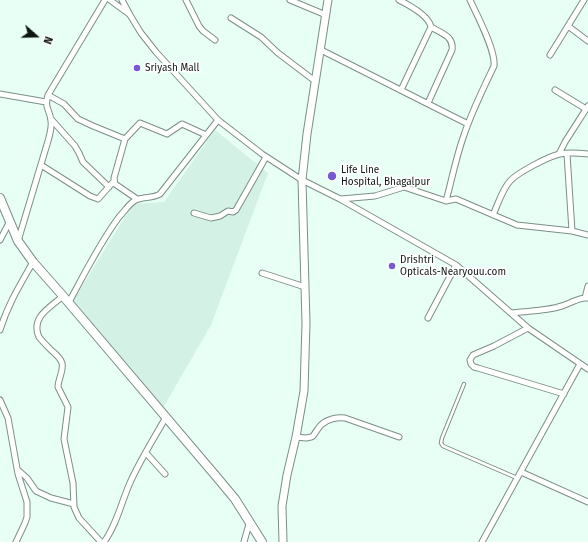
<!DOCTYPE html>
<style>
body{margin:0}
#map{position:relative;width:588px;height:542px;overflow:hidden;background:#e8fff5;font-family:"Fira Sans",sans-serif}
canvas{display:block}
.north{position:absolute;left:16px;top:16px;width:40px;height:40px;-webkit-text-stroke:3px #fff;paint-order:stroke;rotate:110deg;font-size:11px;font-weight:700;line-height:16px;text-align:center;color:#0e1613}
.north::after{content:'';display:block;margin:auto;width:14px;height:18px;background:#0e1613;clip-path:polygon(50% 0,100% 100%,50% 72%,0 100%)}
</style>
<div id="map">
<canvas width="588" height="542"></canvas>
<div class="north">N</div>
</div>
<script>
const ctx = document.querySelector('canvas').getContext('2d');
ctx.lineJoin = 'round';
function paint(path, color) { ctx.fillStyle = color; ctx.fill(path, 'evenodd'); }
function strokePath(path, color, width, dash) { ctx.strokeStyle = color; ctx.lineWidth = width; ctx.lineCap = dash ? 'butt' : 'round'; ctx.setLineDash(dash || []); ctx.stroke(path); }
function label(font, color, halo, rows, align = 'center') {
  ctx.font = font + ' "Fira Sans",sans-serif'; ctx.lineWidth = 3.5; ctx.setLineDash([]); ctx.textBaseline = 'middle'; ctx.strokeStyle = halo; ctx.fillStyle = color; for (const [text, x, y, turn = 0] of rows) {
    ctx.save(); ctx.translate(x, y); ctx.rotate((+turn || 0) * Math.PI / 180); ctx.textAlign = isNaN(turn) ? turn : align; if (halo) ctx.strokeText(text, 0, 0); ctx.fillText(text, 0, 0); ctx.restore();
  }
}
const built = new Path2D(`
 M215,130l53,43 -57,152 -48,83 -90,-107 60,-97 31,-2z`);
const service = new Path2D(`
 M464,384l-22,54 -1,5 2,3 74,32`);
const minor = new Path2D(`
 M110,0l19,14
 M122,0l8,15 11,18 15,19 62,68 44,34 40,26 38,19 116,66 72,63 60,41
 M186,0l13,26 4,5 12,9
 M290,0l36,15
 M399,0c10,5 30,16 32,27l-30,63
 M231,18l30,19 17,16 37,28
 M568,26l20,15
 M321,50l147,74
 M550,55l34,-55
 M555,90l31,19
 M0,94l46,8
 M48,95l16,9 14,15 15,7 32,13
 M428,103l24,-53c2,-14 -11,-17 -21,-23
 M51,119l24,27 4,7 4,9 26,25
 M559,154l6,-12 23,-36
 M567,154l5,77
 M41,165l49,31 8,3 16,-18
 M137,199l-22,-15 -1,-6 11,-39 15,-16 27,11 15,-10 24,11
 M341,199l34,-3 29,-9 42,14 10,-2 61,26 55,6 16,4
 M446,201c6,-22 10,-44 18,-66 8,-24 19,-46 30,-69 2,-15 -17,-51 -24,-66
 M194,213l17,5 9,-2 8,-5 5,1 3,-2 30,-53
 M493,215c5,-11 9,-25 17,-34 7,-8 39,-25 50,-27 9,-2 19,-1 28,0
 M0,240l10,-19
 M18,241l30,-100c2,-7 4,-14 3,-20 -1,-12 -7,-12 -3,-26l57,-95
 M262,273l43,14
 M63,296c-12,11 -33,21 -24,41 3,4 7,8 11,12 4,4 10,8 12,14 2,8 -4,16 -4,24l10,20 -4,32 9,44 1,24 5,11 22,24
 M585,298l3,-12
 M69,302c16,-29 30,-58 50,-85 5,-5 9,-12 15,-16 8,-5 18,-2 26,-7l58,-74
 M511,313c17,-2 41,-2 56,-9 8,-3 13,-7 21,-6
 M428,318l28,-53
 M528,328l-34,18 -21,9 -3,5 1,4 3,3 4,1 86,26
 M0,330c8,-26 20,-45 33,-68
 M0,400l8,18 10,56 9,28v15l-2,6 -9,19
 M296,437l10,1 5,-1 2,-1c3,-4 5,-8 8,-11 6,-6 16,-8 24,-7l54,19
 M146,453l19,21
 M18,470l9,8 9,13 15,7 23,6
 M521,472l67,30
 M104,542c12,-16 17,-38 25,-57 10,-23 24,-45 37,-68
 M244,542l5,-18
 M482,542l98,-178`);
const secondary = new Path2D(`
 M283,542l-1,-36 5,-31 9,-38 8,-46 2,-68 -4,-143 5,-46 21,-134`);
const primary = new Path2D(`
 M0,198l18,43 15,21 30,34 152,179 20,24 27,43`);
const markers = [
 [137,68,4,"#7859d3"],
 [332,176,5,"#7859d3"],
 [392,266,4,"#7859d3"]
];
const poiNames = [
 ["Sriyash Mall",145,68],
 ["Life Line",341,170],
 ["Hospital, Bhagalpur",341,182],
 ["Drishtri",400,260],
 ["Opticals-Nearyouu.com",400,272]
];
paint(built, '#d3f1e4');
strokePath(service, '#7b8f86', 4.5);
strokePath(minor, '#7b8f86', 7);
strokePath(secondary, '#7b8f86', 9);
strokePath(primary, '#7b8f86', 10);
strokePath(service, '#fff', 2.5);
strokePath(minor, '#fff', 5);
strokePath(secondary, '#fff', 7);
strokePath(primary, '#fff', 8);
for (const [x, y, r, color] of markers) { const dot = new Path2D(); dot.arc(x, y, r, 0, 2 * Math.PI); ctx.fillStyle = color; ctx.fill(dot); strokePath(dot, '#fff', 1.5); }
label('10px', '#0e1613', '#fff', poiNames, 'left');
</script>
